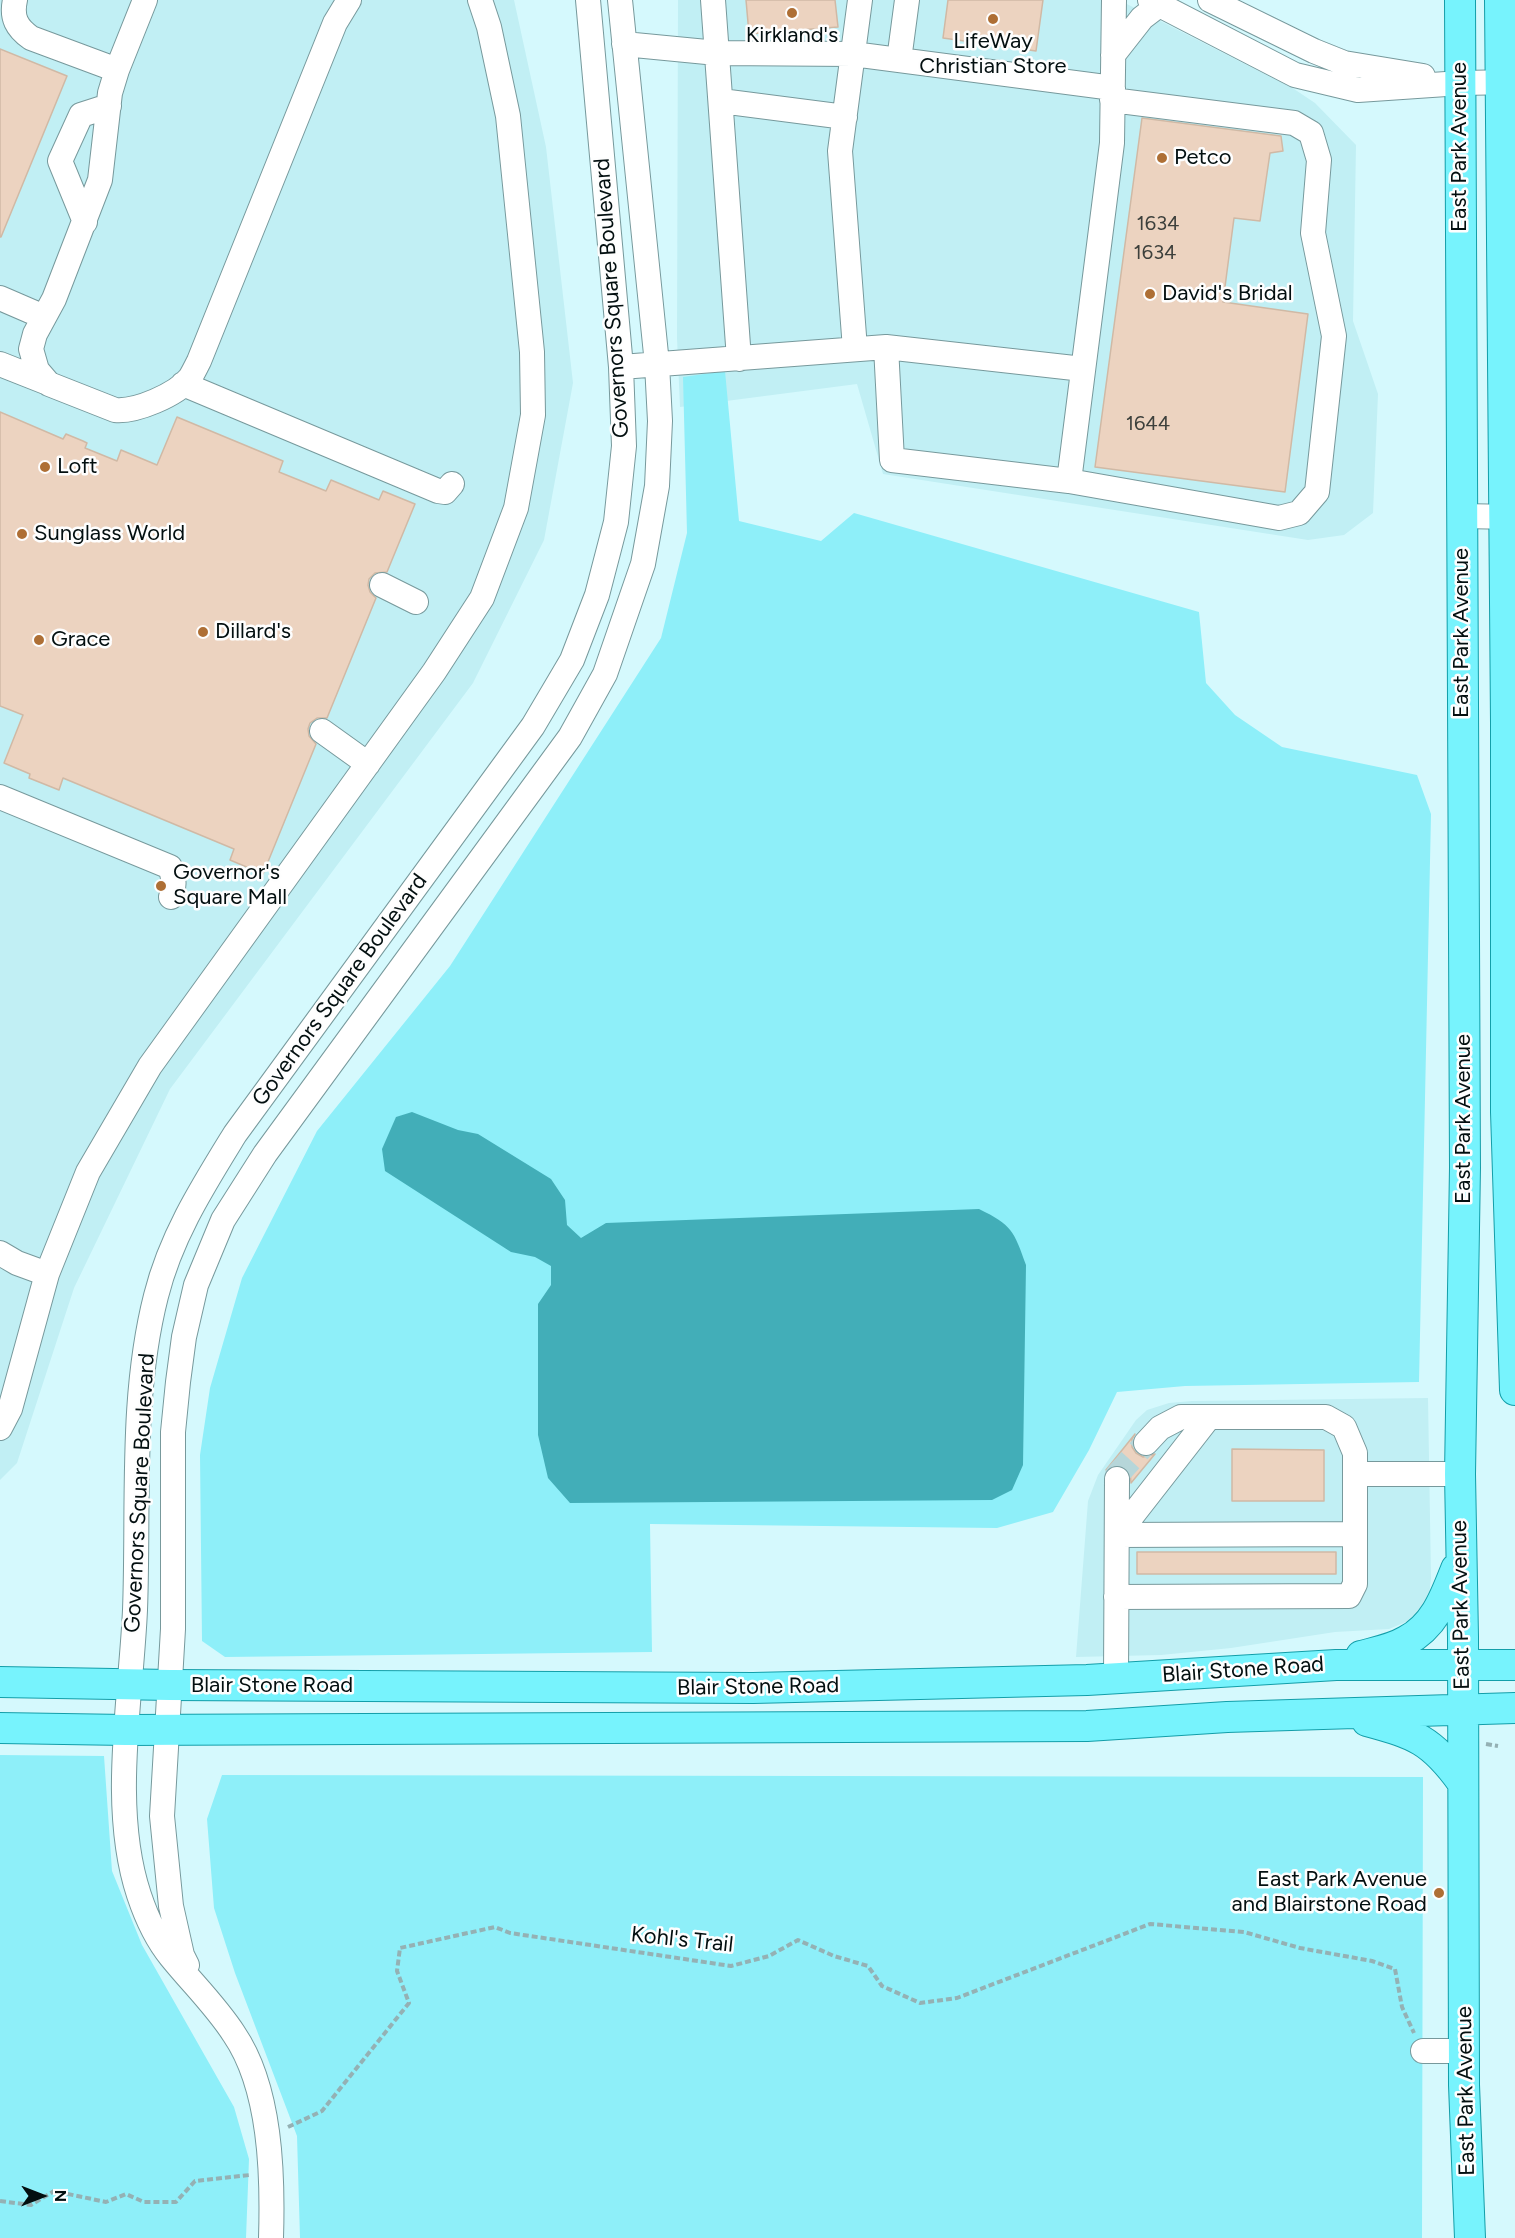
<!DOCTYPE html>
<style>
body{margin:0}
#map{position:relative;width:1515px;height:2238px;overflow:hidden;background:#d5f9fd;font-family:Figtree,sans-serif}
canvas{display:block}
.north{position:absolute;left:12px;top:2166px;width:60px;height:60px;-webkit-text-stroke:4px #fefefe;paint-order:stroke;rotate:90deg;font-size:16px;font-weight:700;line-height:24px;text-align:center;color:#030f10}
.north::after{content:'';display:block;margin:auto;width:21px;height:27px;background:#030f10;clip-path:polygon(50% 0,100% 100%,50% 72%,0 100%)}
</style>
<div id="map">
<canvas width="1515" height="2238"></canvas>
<div class="north">N</div>
</div>
<script>
const ctx = document.querySelector('canvas').getContext('2d');
ctx.lineJoin = 'round';
function paint(path, color) { ctx.fillStyle = color; ctx.fill(path, 'evenodd'); }
function strokePath(path, color, width, dash) { ctx.strokeStyle = color; ctx.lineWidth = width; ctx.lineCap = dash ? 'butt' : 'round'; ctx.setLineDash(dash || []); ctx.stroke(path); }
function label(font, color, halo, rows, align = 'center') {
  ctx.font = font + ' Figtree,sans-serif'; ctx.lineWidth = 5; ctx.setLineDash([]); ctx.textBaseline = 'middle'; ctx.strokeStyle = halo; ctx.fillStyle = color; for (const [text, x, y, turn = 0] of rows) {
    ctx.save(); ctx.translate(x, y); ctx.rotate((+turn || 0) * Math.PI / 180); ctx.textAlign = isNaN(turn) ? turn : align; if (halo) ctx.strokeText(text, 0, 0); ctx.fillText(text, 0, 0); ctx.restore();
  }
}
const built = new Path2D(`
 M0,0h514l32,147 27,236 -29,157 -71,143 -303,406 -96,199 -57,175 -17,17z
 M678,0h441l175,89 21,14 41,42 -3,176 25,73 -5,119 -29,22 -36,5 -425,-66 -26,-90 -177,23 -3,-69z
 M1428,1398l3,180 -2,19 -16,22 -24,10 -54,3 -104,16 -70,7 -85,2 12,-156 10,-26 38,-55 11,-10 22,-7 23,-2z`);
const green = new Path2D(`
 M725,371l14,150 82,20 33,-28 345,99 7,71 29,32 47,32 135,28 14,39 -12,568 -234,4 -68,6 -28,58 -36,62 -56,16 -347,-4 2,128 -427,5 -23,-16 -2,-186 10,-67 32,-110 75,-147 133,-165 211,-328 26,-105 -4,-156z
 M0,1755l104,1 8,115 30,74 92,162 15,52 -3,79h-246z
 M222,1775l1201,2 -1,461h-1122l-3,-102 -62,-163 -21,-65 -7,-89z`);
const water = new Path2D(`
 M412,1112l46,18 20,4 73,45 14,21 2,25 14,13 25,-15 373,-14c33,16 35,22 47,56l-3,200 -11,25 -20,10 -422,3 -22,-25 -10,-43v-131l13,-19v-19l-16,-9 -24,-5 -126,-81 -3,-22 14,-32z`);
const building = new Path2D(`
 M746,0h89l3,27 -89,7z
 M948,0h95l-7,51 -93,-13z
 M0,49l67,27 -66,161h-1z
 M1142,118l139,18 2,15 -13,2 -10,68 -26,-3 -11,84 85,12 -23,178 -190,-25z
 M0,412l63,27 3,-5 17,7 4,2 -2,5 32,13 4,-11 36,15 20,-48 106,44 -4,11 47,19 5,-11 48,20 4,-9 32,13 -28,68 -12,1 -6,6 -1,6 2,7 6,6 -49,120h-10l-7,5 -2,6 1,7 7,8 -53,130 -33,-14 4,-11 -171,-71 -4,12 -30,-12 1,-4 -26,-11 19,-48 -23,-9z
 M1135,1434l-3,5v8l4,6 7,4 12,-3 -24,29 -1,-11 -6,-6 -8,-1 -10,5z
 M1232,1449l92,1v51h-92z
 M1137,1552h199v22h-199z`);
const minorTunnel = new Path2D(`
 M1117,1479v-4l29,-32`);
const path = new Path2D(`
 M1486,1744l12,2
 M288,2127l34,-16 87,-108 -12,-32 3,-23 95,-21 15,6 221,33 38,-10 29,-16 36,16 34,10 14,20 38,17 37,-5 193,-74 94,8 56,16 72,13 23,8 7,38 12,26
 M0,2201l31,4 23,-14 52,11 20,-8 18,8h32l19,-21 55,-6`);
const minor = new Path2D(`
 M15,0c-4,18 2,28 16,38l86,32
 M145,0l-28,70 -7,23 -10,87 -46,119 -19,35 -4,15 6,21 12,14 66,26c21,2 61,-15 75,-32 3,-5 6,-11 9,-17l136,-338 14,-23
 M713,0l26,359
 M1150,0l145,75 63,15 103,-7 54,-1
 M1210,0l104,51 30,12 79,13
 M624,44l93,9 136,1 260,34
 M1113,55l29,-37 17,-13
 M899,60l8,-60
 M721,101l124,16
 M85,222l-25,-61 21,-46 28,-9
 M0,298l44,19
 M886,347l6,113 177,21 210,37 20,-5 18,-21 17,-156 -21,-103 6,-73 -8,-27 -17,-10 -182,-23
 M855,349l-15,-198 20,-151
 M0,364l48,19
 M621,367l265,-20 197,22
 M183,384l255,107 7,1 7,-8
 M1069,481l43,-338 2,-143
 M1461,516l54,1
 M382,585l34,17
 M322,731l46,33
 M0,797l170,70c4,11 5,19 1,30
 M0,1253l17,10 30,11
 M0,1428l10,-19 37,-135 41,-102 62,-106 284,-394 48,-74 34,-90 17,-93 -1,-63 -24,-236 -19,-89 -9,-27
 M1355,1474h105
 M1117,1535l238,-1
 M1117,1535l92,-118
 M1116,1597l233,-1 6,-12v-131l-11,-26 -18,-10h-145l-21,11 -14,15
 M1116,1678l1,-199
 M187,1965l-5,-10 -11,-49 -9,-90 11,-187v-197l5,-50 6,-45 12,-52 27,-65 42,-66 305,-417 35,-63 38,-110 14,-78 3,-65 -3,-57 -37,-364
 M1423,2051h41
 M271,2238c2,-63 0,-150 -37,-204 -18,-28 -42,-51 -63,-77 -14,-17 -25,-41 -32,-62 -29,-87 -8,-195 -4,-285 4,-104 -5,-212 21,-314 15,-60 47,-110 79,-162l298,-408 39,-66 25,-65 19,-73 8,-76 -3,-79 -33,-367`);
const major = new Path2D(`
 M1460,0l5,1167 -5,307 3,163 1,448 6,153
 M1500,0l6,722v390l9,278
 M1361,1656c15,-4 32,-7 45,-15 29,-15 39,-44 50,-72
 M0,1682l170,3 583,3 334,-8 249,-15h179
 M1367,1721c48,13 65,19 95,61
 M0,1728l126,2 961,-4 140,-9 288,-9`);
const markers = [
 [792,13,6,"#ae6f35"],
 [993,19,6,"#ae6f35"],
 [1162,158,6,"#ae6f35"],
 [1150,294,6,"#ae6f35"],
 [45,467,6,"#ae6f35"],
 [22,534,6,"#ae6f35"],
 [203,632,6,"#ae6f35"],
 [39,640,6,"#ae6f35"],
 [161,886,6,"#ae6f35"],
 [1439,1893,6,"#ae6f35"]
];
const numberNames = [
 ["1634",1158,224],
 ["1634",1155,253],
 ["1644",1148,424]
];
const poiNames = [
 ["Kirkland's",792,36,"center"],
 ["LifeWay",993,42,"center"],
 ["Christian Store",993,67,"center"],
 ["Petco",1174,158],
 ["David's Bridal",1162,294],
 ["Loft",57,467],
 ["Sunglass World",34,534],
 ["Dillard's",215,632],
 ["Grace",51,640],
 ["Governor's",173,873],
 ["Square Mall",173,898],
 ["East Park Avenue",1427,1880,"right"],
 ["and Blairstone Road",1427,1905,"right"]
];
const streetNames = [
 ["East Park Avenue",1460,147,-90],
 ["Governors Square Boulevard",612,298,-94],
 ["East Park Avenue",1462,633,-90],
 ["Governors Square Boulevard",340,990,-54],
 ["East Park Avenue",1464,1119,-90],
 ["Governors Square Boulevard",140,1493,-87],
 ["East Park Avenue",1461,1605,-91],
 ["Blair Stone Road",1243,1670,-4],
 ["Blair Stone Road",272,1686],
 ["Blair Stone Road",758,1687,-1],
 ["Kohl's Trail",682,1940,6],
 ["East Park Avenue",1466,2091,-91]
];
paint(built, '#c1eff4');
paint(green, '#8eeff9');
paint(water, '#42aeb8');
paint(building, '#ecd3c0');
strokePath(building, '#d0b9a5', 1.5);
strokePath(minorTunnel, '#b6d6d9', 24, [24, 12]);
strokePath(minor, '#77999c', 26);
strokePath(major, '#139ea9', 32);
strokePath(path, '#94b1b4', 4, [6, 3]);
strokePath(minor, '#fff', 24);
strokePath(major, '#77f3fd', 30);
for (const [x, y, r, color] of markers) { const dot = new Path2D(); dot.arc(x, y, r, 0, 2 * Math.PI); ctx.fillStyle = color; ctx.fill(dot); strokePath(dot, '#fefefe', 2); }
label('20px', '#3d403c', null, numberNames);
label('22px', '#030f10', '#fefefe', poiNames, 'left');
label('22px', '#030f10', '#fefefe', streetNames);
</script>
